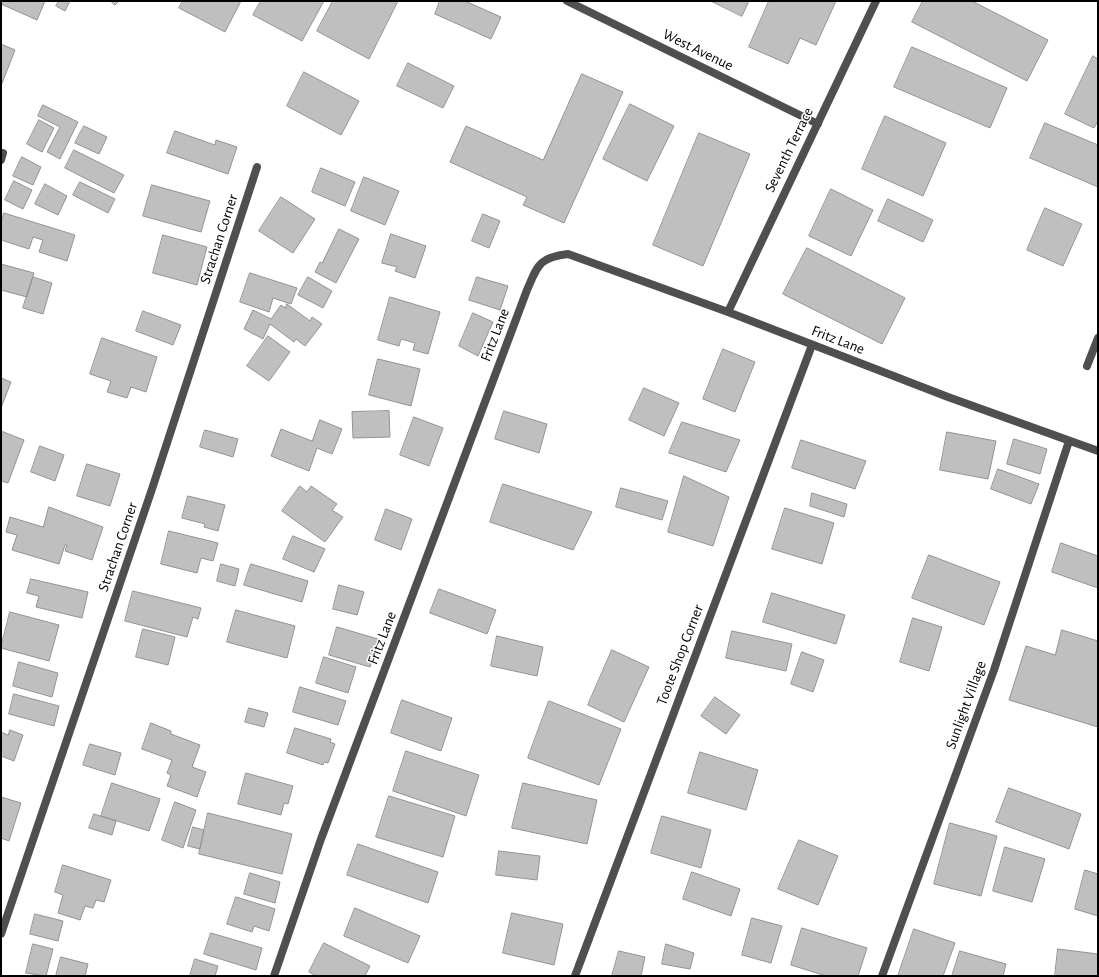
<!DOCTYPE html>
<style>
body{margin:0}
#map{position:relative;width:1099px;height:977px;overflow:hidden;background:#fff;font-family:"Alegreya Sans",sans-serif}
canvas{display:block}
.frame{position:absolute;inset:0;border:2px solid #000;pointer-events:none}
</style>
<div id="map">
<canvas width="1099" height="977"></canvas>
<div class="frame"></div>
</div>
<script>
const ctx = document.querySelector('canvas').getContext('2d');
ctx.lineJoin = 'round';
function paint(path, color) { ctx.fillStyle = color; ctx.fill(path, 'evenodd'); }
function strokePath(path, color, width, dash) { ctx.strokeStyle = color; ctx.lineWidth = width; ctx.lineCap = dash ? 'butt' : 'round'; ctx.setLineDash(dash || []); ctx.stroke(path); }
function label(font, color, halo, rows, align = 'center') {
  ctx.font = font + ' "Alegreya Sans",sans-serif'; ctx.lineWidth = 3; ctx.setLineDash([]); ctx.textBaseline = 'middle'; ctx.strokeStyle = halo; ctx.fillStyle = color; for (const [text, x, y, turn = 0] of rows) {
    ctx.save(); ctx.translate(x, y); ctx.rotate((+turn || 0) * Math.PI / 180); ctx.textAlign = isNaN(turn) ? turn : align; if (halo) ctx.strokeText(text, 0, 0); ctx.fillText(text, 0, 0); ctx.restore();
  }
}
const building = new Path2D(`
 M1,1h44l-8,19 -36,-16z
 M59,1h11l-5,10 -9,-5z
 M111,1h8l-4,4z
 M183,1h58l-16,31 -46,-24z
 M261,1h63l-22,40 -49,-26z
 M333,1h65l-29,58 -52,-28z
 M440,1h25l36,16 -10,22 -56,-25z
 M711,1h38l-7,15z
 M769,1h67l-20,44 -16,-7 -12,26 -39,-17z
 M923,1h49l76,39 -21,41 -115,-59z
 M1,44l14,6 -14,36z
 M912,47l95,41 -17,40 -96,-41z
 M1093,56l5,3v62l-4,7 -29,-14z
 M408,63l46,23 -11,22 -46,-22z
 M304,72l55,29 -18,34 -54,-29z
 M582,74l41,18 -59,131 -41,-18 4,-8 -77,-35 16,-36 77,34z
 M630,104l44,22 -27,55 -44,-22z
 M43,105l35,17 -18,37 -13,-7 13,-25 -22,-11z
 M885,116l61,27 -23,53 -61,-27z
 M39,120l15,8 -12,24 -15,-8z
 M1045,123l53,22v42l-68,-29z
 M84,126l23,11 -8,17 -24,-11z
 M175,131l40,14 1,-5 21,7 -9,27 -61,-21z
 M699,133l51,21 -47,112 -50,-21z
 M74,150l50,25 -10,18 -49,-25z
 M22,157l19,10 -8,18 -20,-9z
 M321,168l34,14 -10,24 -33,-14z
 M364,177l35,14 -14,34 -34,-14z
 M14,181l18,9 -9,19 -18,-9z
 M80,182l35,17 -7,14 -35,-18z
 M45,184l22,12 -9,19 -23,-11z
 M152,185l58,16 -9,31 -58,-16z
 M831,189l42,21 -22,46 -42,-20z
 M281,197l34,22 -22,34 -34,-22z
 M888,199l45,21 -10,22 -45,-21z
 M1045,208l37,16 -19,42 -36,-16z
 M4,213l71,22 -8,26 -28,-9 4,-12 -10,-3 -4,12 -28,-9v-17z
 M483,214l17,7 -11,27 -17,-7z
 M339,229l20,10 -23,44 -21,-11 5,-10 2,1z
 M391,234l35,12 -11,32 -20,-7 2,-4 -15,-4z
 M163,235l44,12 -10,38 -44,-12z
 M807,248l98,50 -23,46 -99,-50z
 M1,264l33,9 -7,24 -26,-7z
 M250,273l47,15 -6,16 -18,-6 -4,14 -29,-10z
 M33,277l19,6 -9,31 -20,-6z
 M308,277l24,14 -9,17 -25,-13z
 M477,277l31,9 -8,24 -31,-10z
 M390,297l50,15 -12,42 -15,-4 2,-7 -14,-4 -2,7 -21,-6z
 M287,304l23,17 2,-4 10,7 -17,22 -9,-7 -2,3 -24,-18 -7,15 -19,-10 9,-19 18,9 10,-14 4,3z
 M143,311l38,14 -8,20 -37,-14z
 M473,313l20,9 -15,34 -19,-10z
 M268,336l22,16 -21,29 -22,-15z
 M102,338l55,19 -11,35 -15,-5 -4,11 -20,-6 4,-11 -21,-7z
 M723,349l32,13 -20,50 -32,-13z
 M378,359l42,10 -9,37 -42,-11z
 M1,378l10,4 -10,26z
 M644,388l35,15 -15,33 -35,-16z
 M389,411l1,26 -37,1 -1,-26z
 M504,411l43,13 -8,29 -44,-14z
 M414,417l29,11 -14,38 -29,-11z
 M320,420l22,9 -10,25 -15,-6 -8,23 -38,-15 10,-27 31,12z
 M682,422l58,18 -14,32 -57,-19z
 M205,430l33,9 -5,18 -33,-10z
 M1,431l23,9 -16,43 -7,-2z
 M947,432l49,9 -8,38 -48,-9z
 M1014,439l33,10 -7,25 -33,-10z
 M801,440l65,21 -11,28 -63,-21z
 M40,446l24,9 -9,26 -24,-9z
 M87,464l33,10 -10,32 -33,-10z
 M998,469l41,15 -8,20 -40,-15z
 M684,476l45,21 -16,49 -45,-14z
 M503,484l89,28 -19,38 -83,-28z
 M300,486l7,6 4,-6 26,18 -5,6 11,7 -18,25 -43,-31z
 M621,488l47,13 -6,19 -46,-13z
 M812,493l35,11 -3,13 -34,-11z
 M188,496l37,9 -7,26 -14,-4 1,-3 -23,-6z
 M49,507l54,20 -11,33 -27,-9 2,-6h-2l-6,19 -47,-14 5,-15 -11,-3 4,-15 33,10z
 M785,508l49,15 -12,41 -50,-15z
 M386,509l26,10 -11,31 -26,-10z
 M169,531l49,12 -5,18 -12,-3 -4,15 -36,-9z
 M293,536l32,13 -11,23 -31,-13z
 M1061,543l37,13v32l-46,-16z
 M929,555l71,27 -16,43 -72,-27z
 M221,564l18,5 -4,17 -18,-5z
 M251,564l57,17 -6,21 -58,-17z
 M31,579l57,13 -6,26 -46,-11 3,-11 -12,-3z
 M339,585l25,7 -7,23 -24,-6z
 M439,589l57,21 -9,24 -57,-21z
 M133,591l68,17 -3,11 -5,-2 -6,20 -62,-16z
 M772,593l73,22 -9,29 -73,-22z
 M236,610l59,16 -8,32 -60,-16z
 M10,612l49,13 -10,36 -48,-13z
 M913,618l29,9 -13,44 -29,-9z
 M337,627l41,12 -8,28 -41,-12z
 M143,629l32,8 -7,28 -32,-8z
 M1062,630l36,11v86l-89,-27 17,-54 29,9z
 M732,631l60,13 -6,27 -60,-13z
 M497,636l46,11 -6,29 -46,-10z
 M612,650l37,17 -25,55 -36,-17z
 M802,652l22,8 -11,32 -22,-8z
 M324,657l32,10 -8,26 -32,-10z
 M19,662l39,11 -6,24 -39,-11z
 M300,687l46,14 -8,24 -45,-13z
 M14,694l45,12 -5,20 -45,-12z
 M715,697l25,18 -14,19 -25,-18z
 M402,700l50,18 -11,33 -50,-18z
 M549,701l72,28 -22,56 -71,-27z
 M249,708l19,5 -4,14 -19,-5z
 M151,723l20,8v3l29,11 -8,22 14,5 -9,25 -30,-11 4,-11 -4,-2 5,-13 -30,-11z
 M295,728l36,11 -1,3 5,2 -7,19 -4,-1 -1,3 -36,-12z
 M10,730l13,5 -9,26 -13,-5v-24l7,3z
 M90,744l31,9 -6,22 -32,-10z
 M406,751l73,24 -13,41 -73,-25z
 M700,752l58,18 -12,40 -58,-17z
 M246,773l47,13 -5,18 -4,-1 -3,12 -43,-11z
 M112,783l48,16 -11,32 -48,-15z
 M523,783l74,17 -10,44 -75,-16z
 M1009,788l72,26 -12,35 -73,-27z
 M389,796l66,20 -12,41 -67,-20z
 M1,797l20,6 -12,38 -8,-3z
 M175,802l21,8 -13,38 -21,-8z
 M208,813l84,21 -10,40 -83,-20z
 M94,814l22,7 -4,14 -23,-7z
 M662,816l49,14 -10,38 -50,-15z
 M950,823l47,13 -16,60 -47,-12z
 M193,827l11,3 -4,19 -12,-3z
 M799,840l39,16 -20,49 -40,-16z
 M358,844l80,28 -10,31 -81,-28z
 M1005,847l40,12 -13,43 -39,-11z
 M499,851l41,5 -3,24 -41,-5z
 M63,865l48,15 -7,22 -8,-2 -3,8 -8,-2 -5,14 -22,-7 5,-18 -8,-3z
 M1085,870l13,4v42l-23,-7z
 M692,872l48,17 -9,27 -48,-17z
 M250,873l30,9 -5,21 -31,-9z
 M236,897l39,12 -6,22 -15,-5 -2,6 -25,-8z
 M355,908l65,28 -12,27 -64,-27z
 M512,913l51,11 -9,41 -51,-12z
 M35,914l28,7 -5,20 -28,-7z
 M752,918l30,8 -11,37 -29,-8z
 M802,928l65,20 -9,28h-32l-35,-11z
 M914,929l41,14 -12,33h-45z
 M211,933l51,15 -6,22 -52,-16z
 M324,943l46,23 -5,10h-49l-7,-4z
 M33,944l20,5 -7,27 -20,-3z
 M666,944l28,9 -4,16 -28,-5z
 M1058,949l40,5v22h-43z
 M619,951l26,6 -4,19h-29z
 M960,951l46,13 -3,12h-51z
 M61,957l27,7 -3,12h-29z
 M195,959l23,7 -3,10h-25z`);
const minor = new Path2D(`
 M567,1l251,123
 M1,160l2,-7
 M728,312l148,-311
 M1087,366l11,-28
 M1,934l151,-445 105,-322
 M274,976l47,-137 206,-549c11,-25 11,-32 41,-36l160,58 220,85 150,54
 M575,976l237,-631
 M882,976l112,-306 75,-229`);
const streetNames = [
 ["West Avenue",698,50,26],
 ["Seventh Terrace",789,150,-64],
 ["Strachan Corner",219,239,-72],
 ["Fritz Lane",495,335,-69],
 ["Fritz Lane",838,340,21],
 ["Strachan Corner",118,547,-71],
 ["Fritz Lane",382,638,-69],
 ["Toote Shop Corner",680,655,-69],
 ["Sunlight Village",966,705,-70]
];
paint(building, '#bfbfbf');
strokePath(building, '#939393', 1);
strokePath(minor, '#4f4f4f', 8);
label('15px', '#000', '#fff', streetNames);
</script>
